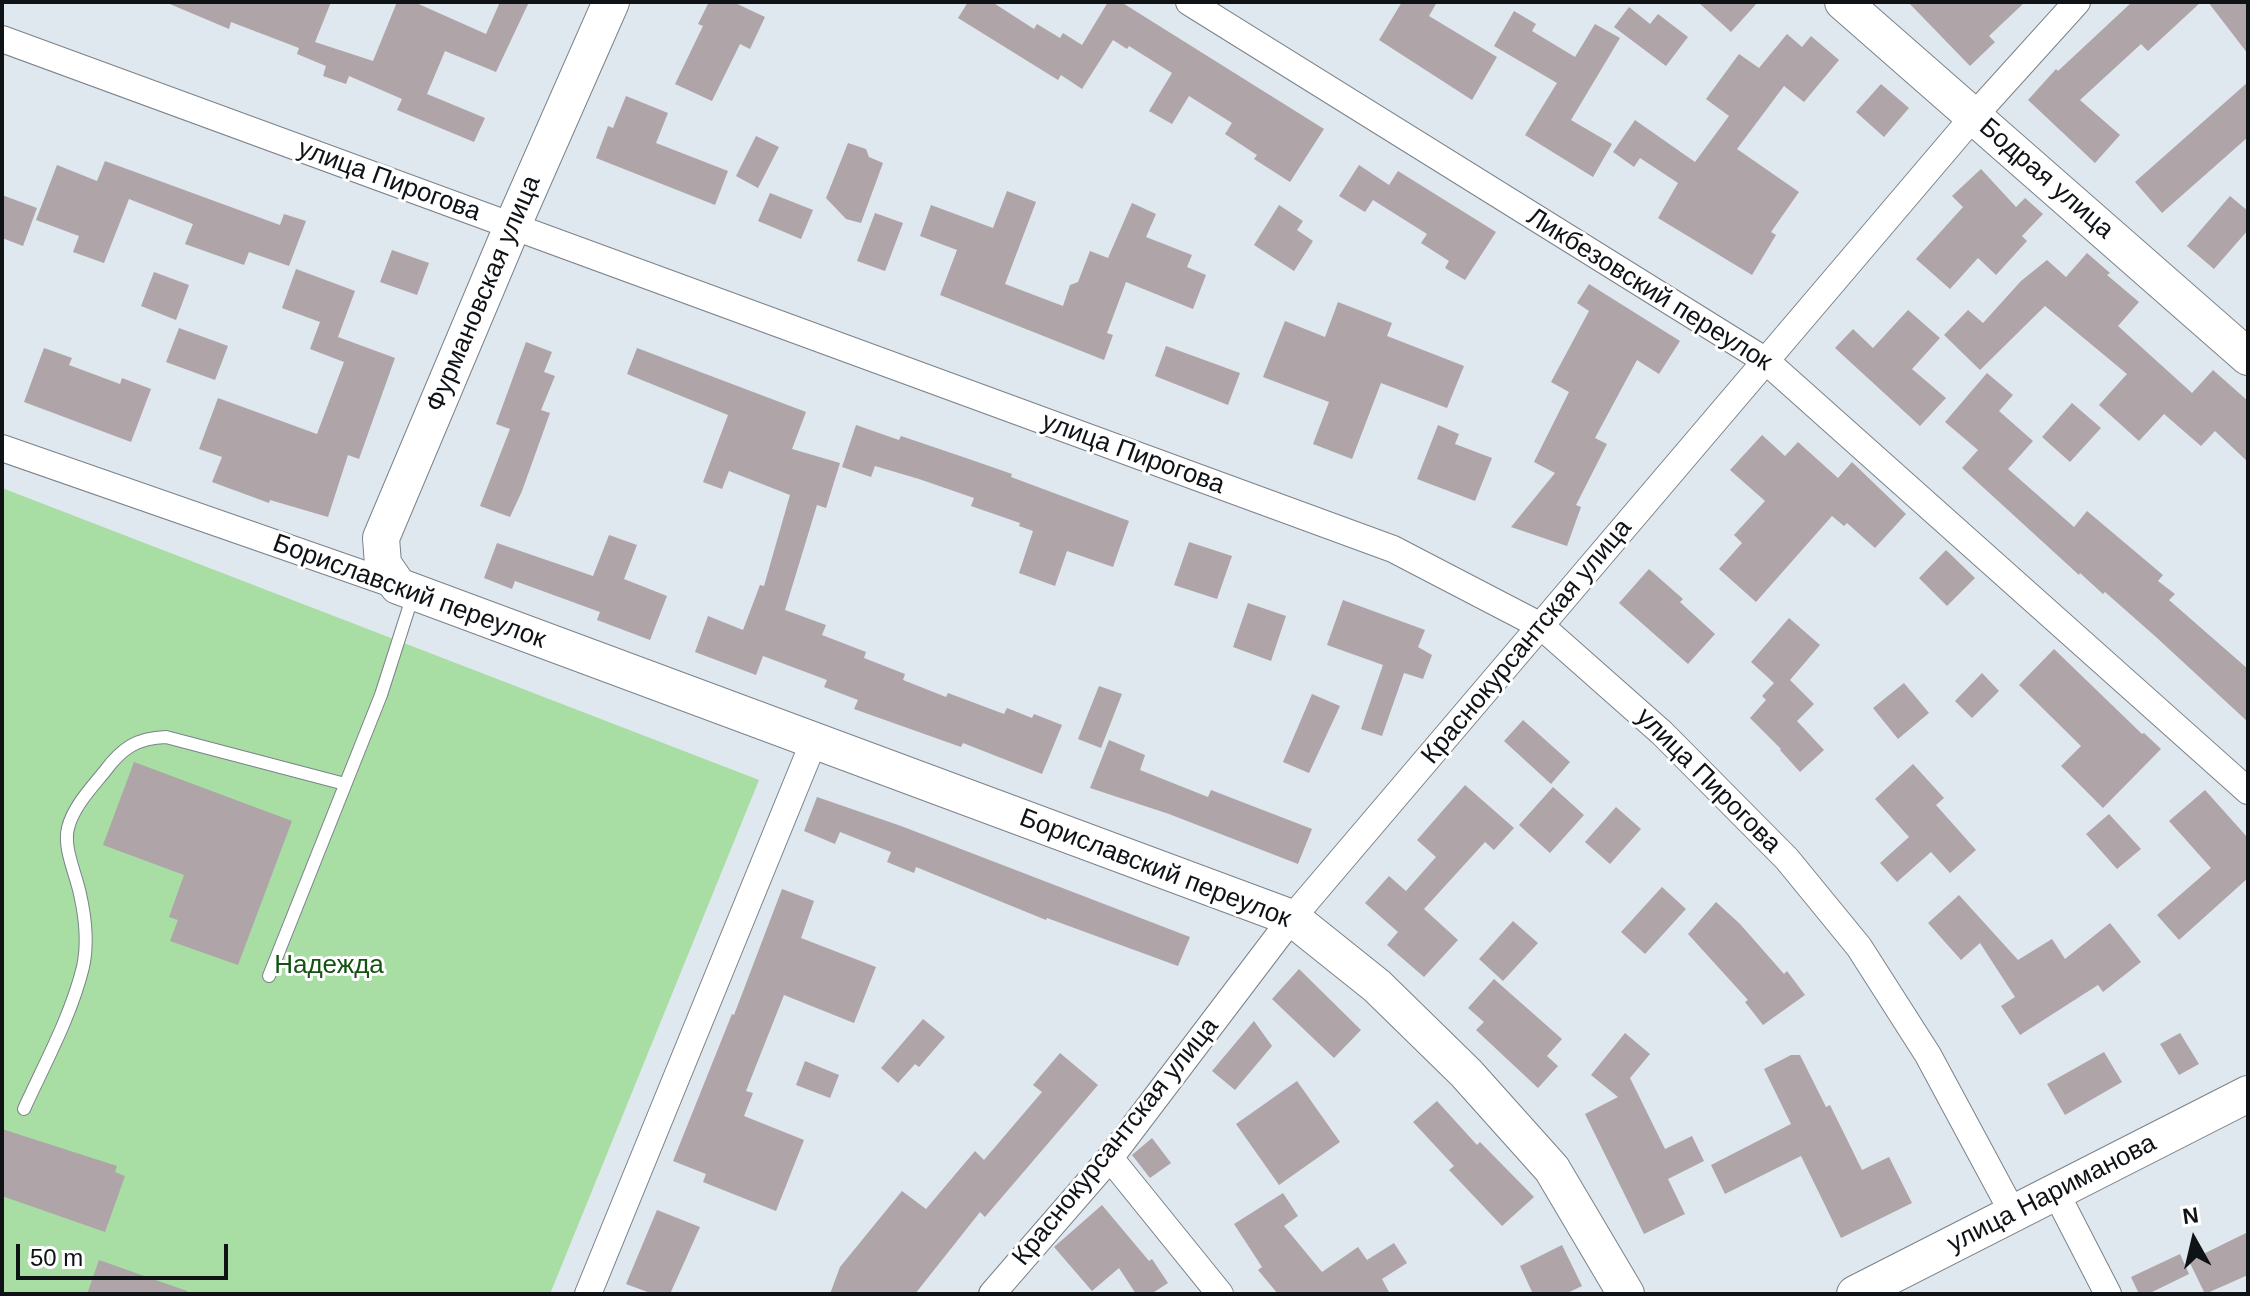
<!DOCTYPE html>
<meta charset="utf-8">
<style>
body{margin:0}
#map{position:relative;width:2250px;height:1296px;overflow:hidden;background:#dfe7ef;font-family:Helvetica,sans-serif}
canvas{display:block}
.frame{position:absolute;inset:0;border:4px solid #101316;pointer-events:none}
.north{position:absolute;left:2154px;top:1200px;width:80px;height:80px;-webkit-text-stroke:6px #fff;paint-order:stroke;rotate:352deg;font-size:22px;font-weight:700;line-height:32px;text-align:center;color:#101316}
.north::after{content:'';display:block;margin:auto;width:28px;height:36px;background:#101316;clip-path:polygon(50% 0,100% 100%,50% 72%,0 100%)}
.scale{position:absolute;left:16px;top:1244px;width:212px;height:36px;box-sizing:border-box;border:4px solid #101316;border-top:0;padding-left:10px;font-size:24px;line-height:28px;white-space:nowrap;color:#101316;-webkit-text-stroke:6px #fff;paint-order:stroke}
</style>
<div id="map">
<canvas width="2250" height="1296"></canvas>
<div class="frame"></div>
<div class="north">N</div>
<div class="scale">50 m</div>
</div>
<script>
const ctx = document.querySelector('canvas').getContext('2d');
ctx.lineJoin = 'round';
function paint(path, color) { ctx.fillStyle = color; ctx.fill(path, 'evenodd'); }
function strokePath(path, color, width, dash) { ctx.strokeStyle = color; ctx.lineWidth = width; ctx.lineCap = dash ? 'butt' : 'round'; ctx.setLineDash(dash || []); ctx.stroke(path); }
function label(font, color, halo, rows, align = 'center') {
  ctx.font = font + ' Helvetica,sans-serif'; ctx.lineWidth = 6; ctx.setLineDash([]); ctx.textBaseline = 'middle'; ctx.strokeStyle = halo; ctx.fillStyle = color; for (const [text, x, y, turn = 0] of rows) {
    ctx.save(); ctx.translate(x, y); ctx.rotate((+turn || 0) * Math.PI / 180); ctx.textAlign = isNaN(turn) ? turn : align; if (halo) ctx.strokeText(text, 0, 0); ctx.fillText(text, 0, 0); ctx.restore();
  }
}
const green = new Path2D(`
 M2,488l757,292 -209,514h-548z`);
const building = new Path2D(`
 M165,2h166l-16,40 58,19 24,-59h17l72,32 14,-32h29l-33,70 -51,-21 -18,43 58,24 -11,24 -77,-32 5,-11 -53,-23 -3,8 -23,-8 3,-10 -29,-12 2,-6 -68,-26 -2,7z
 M709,2h24l32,15 -15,32 -10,-5 -28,57 -37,-17 28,-58 -5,-2z
 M968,2h24l42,27 3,-5 23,14 3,-5 19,12 26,-43h13l203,127 -34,53 -36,-23 3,-4 -32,-21 7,-11 -43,-27 -17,28 -23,-13 23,-38 -43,-27 -2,3 -14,-9 -31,49 -21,-14 -3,5 -100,-62z
 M1402,2h35l-8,14 68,41 -25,43 -93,-60z
 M1698,2h60l-27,30z
 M1908,2h117l-36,34 6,6 -25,24z
 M2132,2h69l-53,49 -7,-7 -61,56 40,35 -25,28 -67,-63 28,-31 2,2z
 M2208,2h40v52z
 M1629,7l21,17 8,-10 30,23 -22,29 -52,-39z
 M1514,11l22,13 -4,7 43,26 20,-33 25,14 -49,82 41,24 -19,33 -68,-42 32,-52 -63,-37z
 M1787,34l15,13 9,-11 28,24 -35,42 -20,-16 -47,63 62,43 -28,40 5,3 -24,40 -94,-57 20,-35 -38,-25 -6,9 -21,-15 22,-32 60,42 34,-46 -23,-17 33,-45 20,14z
 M2248,82v55l-86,76 -27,-31z
 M1881,84l28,24 -25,29 -28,-25z
 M626,96l42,17 -12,30 72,28 -13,34 -119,-47 12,-32 5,2z
 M756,136l23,11 -21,41 -22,-12z
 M848,143l18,6 3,8 14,6 -22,60 -15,-4 -20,-21z
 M105,161l175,64 4,-11 22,7 -17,45 -40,-14 -5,13 -59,-21 8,-20 -64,-25 -25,64 -31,-11 6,-16 -43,-16 21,-55 40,16z
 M1359,165l30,20 9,-14 98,61 -31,48 -20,-12 4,-7 -28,-18 6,-9 -54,-34 -8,12 -26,-16z
 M1981,169l35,38 9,-9 18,16 -21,22 5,5 -31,34 -18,-17 -28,31 -34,-30 47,-52 -11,-11z
 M1007,191l29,11 -31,82 58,22 7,-21 8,-3 12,-31 18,7 24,-55 24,11 -10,23 46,18 -5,12 19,8 -13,34 -67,-27 -19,51 6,2 -9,25 -164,-65 17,-45 -37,-14 11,-31 62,23z
 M770,193l43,17 -12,29 -43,-18z
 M2,195l35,13 -14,38 -21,-8z
 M2230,196l18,15v19l-34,39 -27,-23z
 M1279,205l24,16 -6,9 16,11 -19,30 -40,-26z
 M875,213l28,10 -18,48 -28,-10z
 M392,250l37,13 -12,32 -37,-13z
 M2087,253l23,20 -3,2 32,27 -21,24 74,67 21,-23 35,31v61l-33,-31 -14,15 -37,-32 -25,27 -40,-36 28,-31 -82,-68 -65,64 -36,-35 24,-25 15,13 38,-42 26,-21 19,17z
 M296,269l59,22 -17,46 57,21 -36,101 -11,-4 -20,62 -58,-17 -1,3 -57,-21 10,-25 -23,-8 19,-51 99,36 27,-72 -34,-13 10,-27 -38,-14z
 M154,272l35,13 -13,35 -35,-14z
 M1589,284l91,57 -21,33 -22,-14 -42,78 12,6 -31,61 5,2 -14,39 -56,-19 44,-54 -21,-11 35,-70 -18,-10 38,-71 -12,-8z
 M1338,302l54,21 -5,13 77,30 -17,42 -66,-25 -29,76 -39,-15 16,-42 -66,-25 22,-56 40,16z
 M1908,310l32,28 -28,31 34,29 -26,28 -85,-78 18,-19 20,19z
 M179,328l49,18 -13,34 -49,-18z
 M526,342l26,10 -8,20 11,4 -14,34 9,3 -28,78 -12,26 -30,-11 30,-77 -14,-5z
 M1166,346l74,27 -12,32 -73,-29z
 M44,348l28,10 -3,7 51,19 2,-6 29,11 -20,53 -107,-40z
 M637,348l169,64 -14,37 48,14 -14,45 -9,-3 -32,105 41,15 -4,10 44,17 -2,6 41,16 -2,6 43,17 2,-4 56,21 3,-6 25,10 2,-4 28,11 -20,49 -79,-31 -2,4 -107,-38 4,-9 -34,-13 3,-7 -64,-24 -7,19 -61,-23 13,-36 35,14 17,-45 4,1 26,-91 -61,-24 -7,18 -19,-7 25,-67 -101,-41z
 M1987,373l26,22 -14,16 34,30 -25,28 66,58 13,-16 76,64 -5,6 17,13 -6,6 79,69v53l-92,-85 -51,-45 -2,2 -23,-21 -1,2 -117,-107 16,-18 -33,-28z
 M2072,403l29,25 -31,34 -28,-25z
 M856,425l43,15 2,-4 65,22 46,16 -1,3 118,44 -16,46 -46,-16 -12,35 -36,-13 14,-42 -14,-5 1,-3 -49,-17 3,-8 -55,-19 -44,-13 -4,11 -29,-10z
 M1438,425l21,9 -4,10 37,14 -17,43 -58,-22z
 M1762,435l23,21 13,-14 40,36 14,-16 54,52 -31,34 -28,-25 -3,3 -12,-10 -76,86 -37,-33 23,-26 -8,-8 31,-34 -35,-31z
 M609,535l28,10 -13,34 43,17 -17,44 -53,-20 3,-8 -85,-31 -3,8 -28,-11 13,-35 96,33z
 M1189,542l43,14 -15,43 -43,-14z
 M1946,550l29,28 -28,28 -28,-28z
 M1649,569l34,30 -3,3 35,32 -27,30 -69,-61z
 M1343,600l82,30 -7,17 14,8 -9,24 -19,-6 -22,63 -21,-7 22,-64 -56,-20z
 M1248,603l38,13 -15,45 -38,-14z
 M1789,618l31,27 -30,35 24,24 -17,17 27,29 -24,22 -20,-22 1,-1 -31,-31 16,-18 -4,-4 12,-13 -23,-21z
 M2054,649l88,85 2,-1 17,16 -58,59 -42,-42 20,-20 -62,-61z
 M1982,673l17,18 -27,27 -17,-17z
 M1904,683l25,30 -31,26 -25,-31z
 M1099,686l23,8 -21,54 -23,-9z
 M1312,694l28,12 -31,67 -26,-11z
 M1523,720l47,42 -19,22 -47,-43z
 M1109,740l36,15 -5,15 68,27 3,-7 101,39 -14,35 -129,-50 -79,-26z
 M134,762l158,59 -54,144 -68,-24 8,-21 -9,-3 15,-42 -81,-30z
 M1913,764l31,34 -8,7 40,45 -26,23 -19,-21 -34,30 -17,-19 29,-26 -34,-38z
 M1465,785l49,43 -20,22 -9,-8 -61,67 34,31 -34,37 -37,-32 11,-13 -33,-29 24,-27 17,15 30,-34 -19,-17z
 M1553,787l31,28 -34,38 -31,-28z
 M2205,790l43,48v40l-69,62 -22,-25 54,-47 -42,-47z
 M817,797l84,29 289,111 -12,29 -131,-48 -1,2 -130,-53 -2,6 -27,-11 4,-10 -51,-20 -5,12 -31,-13z
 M1616,807l25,22 -31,35 -25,-22z
 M2109,814l32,35 -24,20 -31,-35z
 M1662,887l24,22 -41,45 -24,-22z
 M782,889l32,12 -13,37 75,29 -22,56 -70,-28 -38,96 7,2 -9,23 60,24 -28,71 -73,-29 3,-8 -33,-13 59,-147 2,1z
 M1959,895l59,65 34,-21 13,20 45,-36 31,39 -38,30 -5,-7 -78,50 -19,-29 14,-9 -35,-54 -19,17 -33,-37z
 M1716,902l24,22 44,50 3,-3 18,24 -42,30 -18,-23 3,-2 -60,-66z
 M1513,921l25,22 -35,38 -24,-22z
 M1299,969l62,61 -27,28 -62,-59z
 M1494,979l68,60 -15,17 11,10 -20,22 -62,-58 8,-8 -16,-14z
 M923,1019l22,18 -26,30 -4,-3 -17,19 -17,-15z
 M1254,1021l18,25 -37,44 -23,-19z
 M1625,1033l25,21 -20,24 35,71 27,-13 12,25 -36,18 17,35 -41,20 -59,-120 33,-17 -27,-22z
 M2180,1033l19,31 -20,11 -19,-31z
 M2104,1052l18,30 -57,33 -18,-31z
 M1060,1053l38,32 -113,132 -5,-5 -65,82h-85l10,-27 62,-76 24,18 49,-58 9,9 58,-68 -9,-7z
 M1791,1055h9l26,52 4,-2 32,65 27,-13 23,46 -71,35 -40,-82 -76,38 -14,-29 80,-41 -27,-55z
 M805,1061l34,14 -9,23 -34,-13z
 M1297,1081l43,61 -61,43 -43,-61z
 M1437,1101l40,44 3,-3 54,55 -32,29 -53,-56 5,-4 -41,-44z
 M2,1129l115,37 -2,6 10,4 -20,56 -103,-36z
 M1152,1138l19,25 -21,15 -18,-23z
 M1283,1193l15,23 -14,10 38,46 36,-25 9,13 27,-17 13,20 -25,16 8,15h-112l-20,-24 4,-3 -28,-43z
 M1102,1205l47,56 3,-2 16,24 -17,11h-15l-17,-26 -27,23 -38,-44z
 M657,1210l43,17 -30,67h-17l-27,-10z
 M2248,1232v43l-43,19 -16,-33z
 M1562,1245l20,41 -17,8h-32l-13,-28z
 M2180,1254l9,20 -41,20h-9l-8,-17z
 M99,1260l88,31v3h-100z`);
const lane = new Path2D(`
 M269,976l112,-281 32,-100
 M24,1109c21,-46 47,-93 59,-142 5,-23 2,-51 -3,-73 -4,-20 -17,-46 -12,-66 5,-21 24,-41 37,-57 17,-23 32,-33 61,-34l179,47`);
const street = new Path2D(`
 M1189,2l577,359 482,430
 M2,39l1391,510 148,77 121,107 125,126 72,88 69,108 85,158
 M2,448l396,138
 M1110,1158l110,136
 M2056,1193l52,101
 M588,1294l226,-553
 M992,1294l118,-136 182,-240 682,-802 103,-114`);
const secondary = new Path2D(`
 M611,2l-99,225 -131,311 2,26 15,22 894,332 85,68 89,87 86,96 74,125
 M1843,2l405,355
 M1855,1294l393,-200`);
const streetNames = [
 ["Бодрая улица",2046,179,41],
 ["улица Пирогова",389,181,20],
 ["Ликбезовский переулок",1649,290,32],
 ["Фурмановская улица",484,294,-67],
 ["улица Пирогова",1133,454,20],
 ["Бориславский переулок",409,592,20],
 ["Краснокурсантская улица",1527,642,-50],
 ["улица Пирогова",1708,781,45],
 ["Бориславский переулок",1155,869,21],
 ["Краснокурсантская улица",1116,1142,-51],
 ["улица Нариманова",2052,1194,-27]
];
const parkNames = [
 ["Надежда",329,966]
];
paint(green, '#a8dda3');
paint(building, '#afa4a8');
strokePath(lane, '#7b8289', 14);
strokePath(street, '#7b8289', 28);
strokePath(secondary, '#7b8289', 38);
strokePath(lane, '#fff', 12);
strokePath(street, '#fff', 26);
strokePath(secondary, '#fff', 36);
label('26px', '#101316', '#fff', streetNames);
label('26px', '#135211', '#fff', parkNames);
</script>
